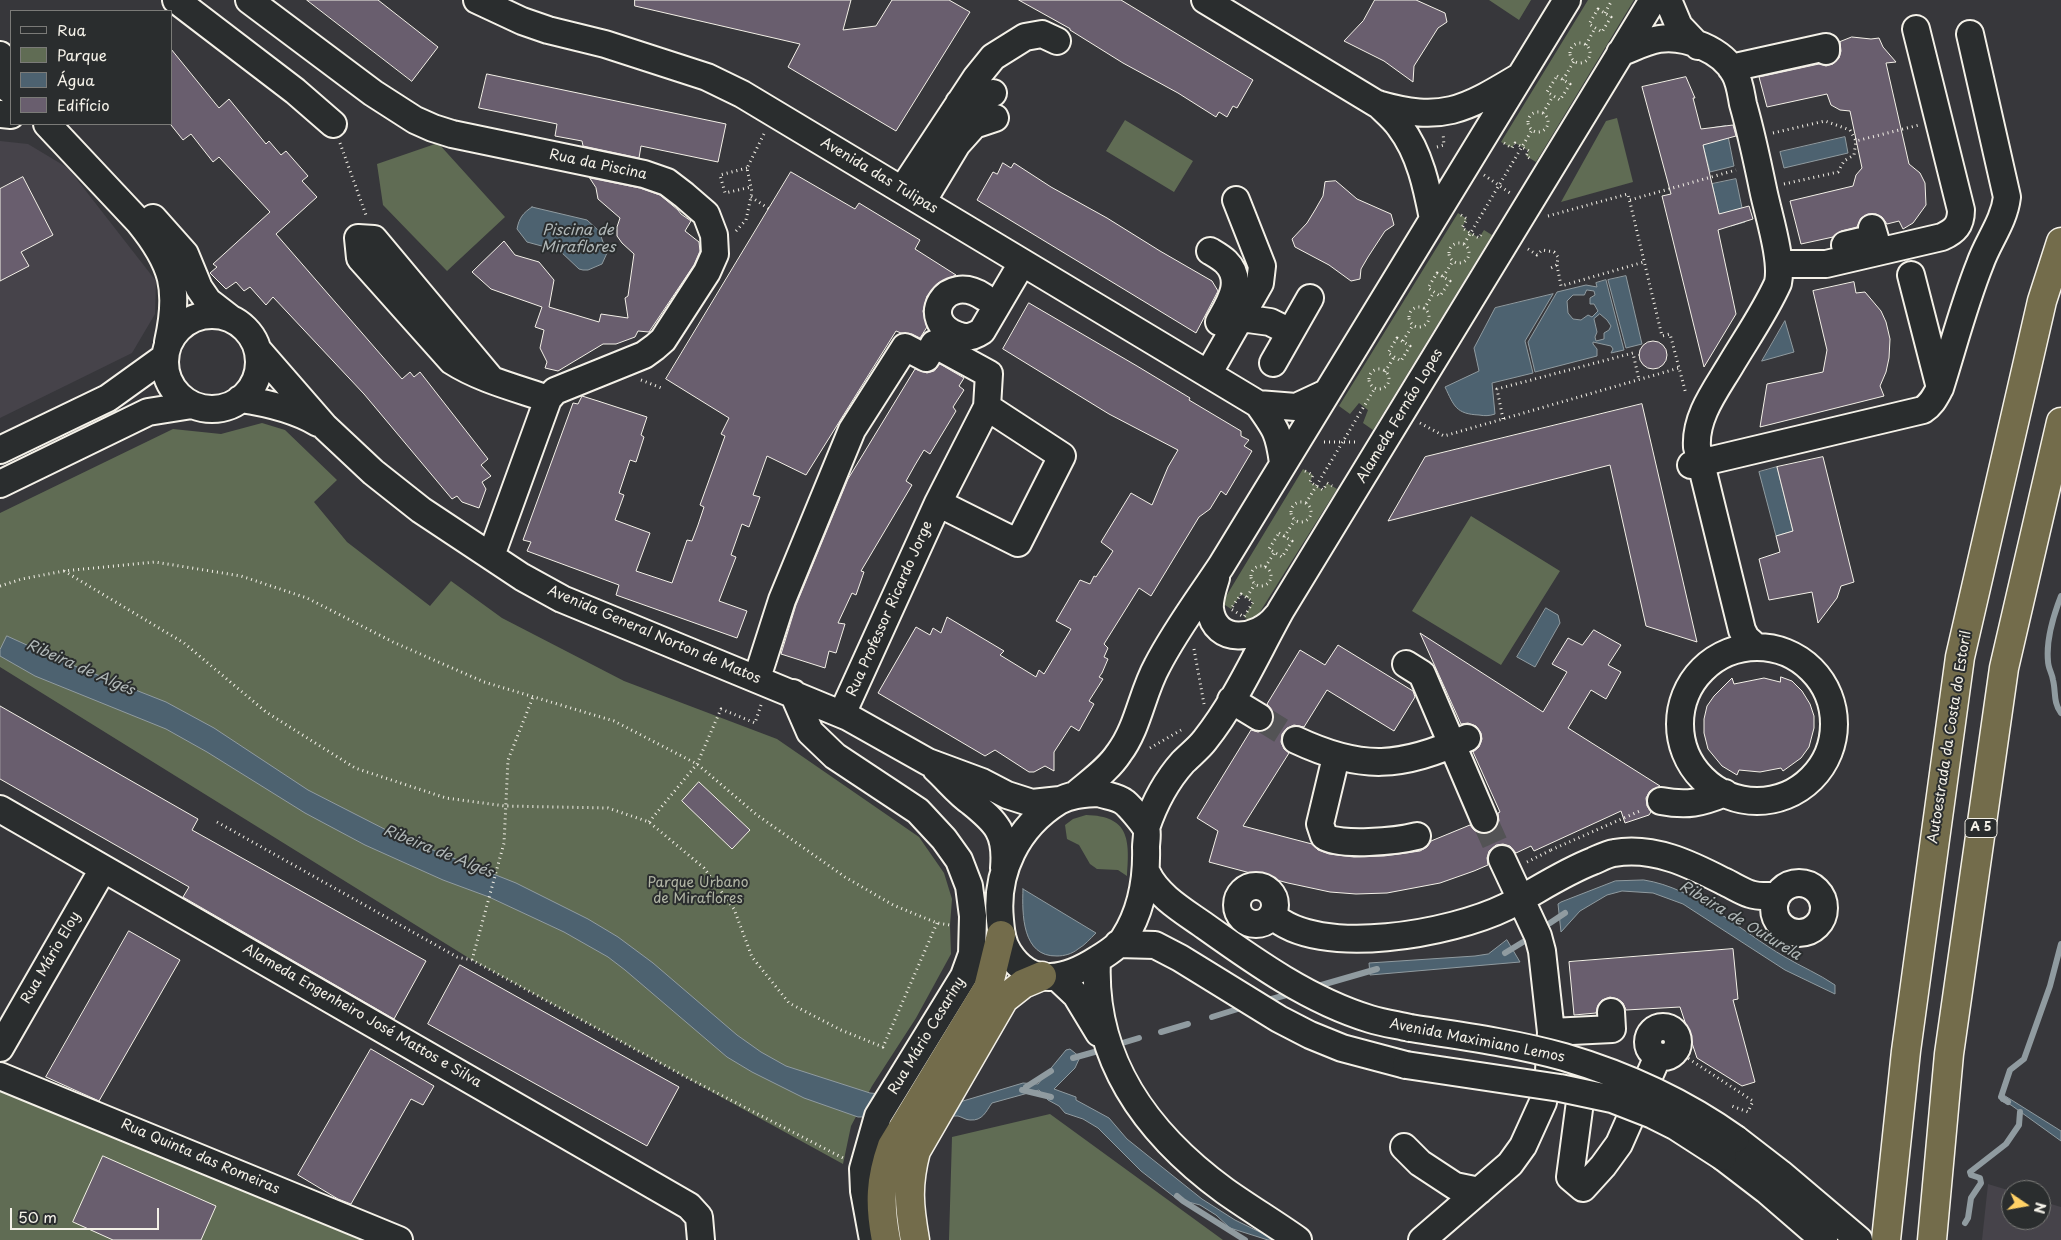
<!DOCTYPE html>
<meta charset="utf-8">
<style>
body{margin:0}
#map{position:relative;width:2061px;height:1240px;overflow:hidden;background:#37373b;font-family:"Playpen Sans",sans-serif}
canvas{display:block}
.legend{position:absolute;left:10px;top:10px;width:162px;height:115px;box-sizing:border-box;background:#2a2d2e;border:1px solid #7b7b78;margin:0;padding:6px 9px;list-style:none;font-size:15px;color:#f4f1e8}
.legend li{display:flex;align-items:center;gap:10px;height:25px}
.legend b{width:25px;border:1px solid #7b7b78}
.north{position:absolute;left:2001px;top:1180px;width:50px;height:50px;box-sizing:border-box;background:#2a2d2e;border:1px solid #7b7b78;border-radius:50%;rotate:102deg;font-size:14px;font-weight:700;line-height:20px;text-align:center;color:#f4f1e8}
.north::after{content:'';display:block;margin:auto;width:18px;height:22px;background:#ffd166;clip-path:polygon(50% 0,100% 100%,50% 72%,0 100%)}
.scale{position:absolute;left:10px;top:1208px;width:149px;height:22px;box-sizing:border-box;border:2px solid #f4f1e8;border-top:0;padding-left:6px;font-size:15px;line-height:18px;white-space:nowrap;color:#f4f1e8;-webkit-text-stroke:4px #2a2d2e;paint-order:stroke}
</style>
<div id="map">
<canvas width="2061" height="1240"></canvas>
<ul class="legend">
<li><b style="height:6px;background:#2a2d2e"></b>Rua</li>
<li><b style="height:14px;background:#606c54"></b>Parque</li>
<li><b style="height:14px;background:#4d6270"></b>Água</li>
<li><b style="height:14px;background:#695e6e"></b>Edifício</li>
</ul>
<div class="north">N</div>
<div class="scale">50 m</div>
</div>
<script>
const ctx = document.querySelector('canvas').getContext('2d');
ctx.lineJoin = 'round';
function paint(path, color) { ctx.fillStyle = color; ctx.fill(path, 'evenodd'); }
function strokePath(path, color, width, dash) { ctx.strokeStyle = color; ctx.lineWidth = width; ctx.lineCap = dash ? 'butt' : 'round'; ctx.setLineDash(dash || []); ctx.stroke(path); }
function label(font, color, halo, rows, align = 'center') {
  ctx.font = font + ' "Playpen Sans",sans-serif'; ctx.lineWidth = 4; ctx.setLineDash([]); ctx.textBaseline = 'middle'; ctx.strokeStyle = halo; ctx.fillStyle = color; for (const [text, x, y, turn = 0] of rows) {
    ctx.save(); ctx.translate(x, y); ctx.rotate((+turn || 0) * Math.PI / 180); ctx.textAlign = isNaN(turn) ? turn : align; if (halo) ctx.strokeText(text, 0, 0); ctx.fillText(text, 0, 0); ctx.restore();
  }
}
const built = new Path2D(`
 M0,141l28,3 40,24 88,113 -1,33 -23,39 -132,65z
 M1988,1184l23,7v29h30v-19l20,6v33h-79z`);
const green = new Path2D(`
 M1489,0h42l-12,20z
 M1588,0h46l-98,162 -10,-6 3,-5 -14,-8 -3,5 -11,-6z
 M1617,118l16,64 -72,20 45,-81z
 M1125,120l68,41 -19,31 -68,-41z
 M438,143l67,74 -58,54 -64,-66 -6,-41z
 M1458,213l9,6 -5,8 17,11 5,-8 8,5 -119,195 -10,-7 5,-13 -9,-7 -9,11 -11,-8z
 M262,423l23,7 52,50 -23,22 33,40 83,64 21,-25 51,37 122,63 153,58 142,98 25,36 8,26 -2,26 1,29 -35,64 -44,68 -21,40 -8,38 -371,-204 -472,-293v-154l173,-84 48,5z
 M1303,469l10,6 -3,7 13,8 4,-7 10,6 -84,134 -9,-6 9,-15 -12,-8 -10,15 -9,-6z
 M1471,516l89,55 -59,94 -89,-54z
 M1086,815c43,1 44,24 41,61l-9,-6 -21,-1 -7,-5 -11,-19 -12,-6 -2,-14 8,-6z
 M0,1089l361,151h-361z
 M1050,1114l173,126h-274l3,-103z`);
const water = new Path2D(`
 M1726,126l8,40 -24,6 -7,-27 10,-17z
 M1845,137l3,16 -64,15 -4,-16z
 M1736,179l9,43 -14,4 -12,-12 -7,-30z
 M532,207l55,13 12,11 8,22 -5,11 -14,6h-5l-4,-1 -19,-18 -33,-9 -10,-13c2,-11 6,-16 15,-22z
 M1626,276l16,68 -16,4 -18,-68z
 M1606,280l18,70 -13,3 2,-4 -2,-3 -18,-4v2l4,5v7l-62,16 -7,-30 29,-50 29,-7 11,2 -1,-4zM1587,290l7,1 1,4 -5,3v6h4l4,7 -6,6 -4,-2 -7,5 -8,-1 -5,-6 -1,-12 6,-6h11zM1600,314l7,6 4,6 -2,4 -5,3v6l-8,2 -1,-4 2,-5 -3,-13z
 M1553,294l-28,47 8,32 -41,10 3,31c-6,2 -10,2 -16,1 -23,-1 -25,-9 -34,-28l34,-16 -5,-23 21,-40z
 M1785,321l9,31 -32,9z
 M1777,467l16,64 -17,5 -17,-64z
 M1546,608l12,7 2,8 -25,44 -18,-10z
 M7,636l55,25 104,41 48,26 94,62 92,47 116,46 72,36 30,18 35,26 84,72 24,17 25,14 84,27 93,8 60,-18 15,1 28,-34 4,-1 10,8 -5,11 -21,21 22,8v3l33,18 18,21 75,60 33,21 41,20h-8l-38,-12 -14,-13 -16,-10 -23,-6 -36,-28 -43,-43 -15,-9 -18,-6 -6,-7 -11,-6 -9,-10 -47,13c-6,8 -9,18 -22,17 -4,0 -8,-3 -12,-4l-100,1 -54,-19 -52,-26 -25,-15 -102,-87 -17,-13 -44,-25 -75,-35 -46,-17 -78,-35 -60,-32 -98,-61 -41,-23 -131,-53 -35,-20v-6z
 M1644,880c52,8 96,51 141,77 17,10 34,17 50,28v9l-50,-24 -102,-66 -30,-11 -31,-2 -15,4 -27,16 -19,21 -3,-28 3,-2 54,-21z
 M1023,889l73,44c-6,6 -11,12 -18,16 -6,5 -14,7 -21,7 -35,1 -35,-42 -34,-67z
 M1507,940l13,22 -150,13 -1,-12 106,-7 13,-2z
 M2002,1094l59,37v10l-50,-36 -10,-4z`);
const stream = new Path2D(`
 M2061,596c-7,18 -15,45 -13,65 0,7 4,12 5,19 3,12 0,22 8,33
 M1550,923l15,-10
 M1505,953l18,-11
 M1318,986l59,-17
 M1268,1000l22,-6
 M1212,1017l29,-9
 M1161,1032l27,-8
 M1119,1044l20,-6
 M1073,1058l25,-7
 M1026,1087l25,-16
 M1022,1090l29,7
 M2008,1102l-7,-5 9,-27 14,-11 26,-73 11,-42
 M1177,1196l6,5 62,39
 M1965,1223l3,-5 3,-20 10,-15 -1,-5 -9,-3 -1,-3 36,-28 13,-19 1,-13`);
const building = new Path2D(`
 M307,0h71l60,47 -26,34z
 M635,0h216l-8,30 33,-4 16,-26h57l21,12 -74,119 -108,-64 12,-23 -165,-38z
 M1019,0h102l132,80 -16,28 -4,-2 -6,11 -8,-5 -3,5 -38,-24 -55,-30 -53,-33v-1z
 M1375,0h41l29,13 2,9 -9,6 -24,38 -1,16 -29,-21 -40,-20 19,-20z
 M1852,37l19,2 8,-1 4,9 13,15 -10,1 23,101 11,9 5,10 1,22 -13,18 -10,6 -4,-8 -12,3 -5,-7 -6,-3h-8l-7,4 -4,9 -16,4 -8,6 -32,7 -11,-43 63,-15 3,-11 6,-7 -12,-57 -10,-1 -9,-5 -4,-11 -60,13 -8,-30 60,-13 7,2 7,-2 6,-6 2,-7 -1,-9z
 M171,49l48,59 10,-9 37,45 3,-3 12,14 5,-4 22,25 -6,5 15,16 -41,37 126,145 8,-7 4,5 6,-5 68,87 -7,6 10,11 -9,6 4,7 -7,19 -17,-6 -5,-6 -5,3 -88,-105 -91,-97 -7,8 -16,-18 -6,4 -8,-9 -10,7 -16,-16 7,-6 -4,-3 57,-52 -51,-55 -6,5 -22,-28 -8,6 -12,-15z
 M487,74l239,50 -8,38 -77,-16 -2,12 -56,-12 -1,-5 -27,-5 2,-12 -78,-16z
 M1686,77l9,21h-2l8,31 32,-4 3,11 -33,9 16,69 30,-8 4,13 -35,11 18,84 -32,53 -42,-171 9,-2 -29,-107z
 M1003,163l8,5 3,-5 37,24 56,31 53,33 52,30 6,10 -22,42 -219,-133 16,-28 4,2z
 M791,172l64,37 4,-6 61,37 -5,9 41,26 -18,8 -11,13 -4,15 4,16 -7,11 -8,-4 -11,-1 -5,-2 -90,144 -39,-19 -14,39 7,2 -11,30 -7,-3 -11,31 5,2 -17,44 28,10 -10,27 -121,-43 3,-10 -92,-34 4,-9 -8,-2 50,-137 5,1 4,-8 16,5 49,16 -6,18 3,2 -8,25 -6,-2 -11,33 5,2 -9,25 35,13 -14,38 36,12 15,-43 5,1 6,-16 6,-18 -4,-2 25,-69 -4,-2 8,-16 -63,-39z
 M23,177l30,58 -32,17 8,14 -29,15v-92z
 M590,178l50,10 20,7 18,15 3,4 10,7 -6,10 14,11 1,9 -6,14 -45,67 -11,-1 -3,6 -19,7h-13l-45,27 -13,-3 2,-6 -7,-14 4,-18 -9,-3 7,-20 -51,-18 -19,-17 32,-31 11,14 24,7 15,18 -5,27 50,15 2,-8 27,4 -3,-20 3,-2 6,-42 -12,-11 -5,-7v-9l3,-9 -22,-19 -2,-11z
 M1336,181l21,18 34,15 3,11 -9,6 -17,26 -7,12 -1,10 -9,2 -22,-16 -34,-18 -3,-8 15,-16 8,-13 8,-14 2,-14z
 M1854,282l2,11 9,-1 16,19 5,11 4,17 -1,19 -3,14 -6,14 4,10 -124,31 7,-43 56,-12 4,-22 -14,-59z
 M1029,303l108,63 53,32 -1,2 52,31v5l8,4 -5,6 8,5 -26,44 -5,-4 -11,18 -11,8 -48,79 -12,-8 -35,56 4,4 -4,9 4,2 -6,14 -3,4 4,2 -14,22 5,3 -15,27 -8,-5 -17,26v19l-9,-5 -11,6h-5l-34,-22 -10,6 -107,-63 38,-66 14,8 3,-7 8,5 6,-16 57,34 -4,4 36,22 3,-7 5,4 27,-45 -15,-8 24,-41 10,4 4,-8 2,1 17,-26 -12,-9 30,-49 21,12 16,-38 10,-17 -69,-36 -106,-65z
 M1639 355a14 14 0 1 1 28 0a14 14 0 1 1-28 0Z
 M940,364l24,14 -5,8 5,4 -11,17 3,4 -26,43 -6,-4 -9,15 -9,16 6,4 -51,86 3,1 -8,23 -4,-2 -14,30 7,1 -9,29 -7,-2 -4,17 -44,-14 15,-49 52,-126 67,-110 12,4 7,-2z
 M1642,404l55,238 -51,-16 -36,-161 -222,56 37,-64z
 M1823,457l31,125 -13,4 -4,12 -19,25 -6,-31 -43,8 -10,-41 21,-7 -4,-16 17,-5 -16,-64z
 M1594,630l27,15 -13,20 13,7 -15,27 -15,-9 -23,38 92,58 -10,5 -4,7 1,8 4,6 -2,3 -24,8 -4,-12 -87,40 -3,-5 -15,7 -6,-7 -7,-2 -7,1 -7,6 -2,7 1,7 -14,6 -34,12 -53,10 -31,1 -26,-2 -42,-9 -79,-21 9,-31 -21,-13 54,-88 7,2 8,-2 6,-6 2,-6 -2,-8 -5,-6 33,-54 25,15 13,-20 75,46 2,6 -21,34 -67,-41 -23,37 -10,-2 -7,3 -5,6 -1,8 3,7 5,4 -46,73 69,18 6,6 11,4 25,3 30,-1 36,-5 7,-4 4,-6 39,-16 5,6 7,3 7,-1 7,-5 3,-7 -1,-8 2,-1 -27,-60 6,-5 3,-8 -1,-6 -5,-7 -8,-3 -7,1 -41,-91 123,79 24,-40 -15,-8 16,-26 14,7z
 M1781,677l11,4 10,10 8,13 4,12v12l-5,19 -8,11 -18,13 -2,-3 -21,4 -21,-2 -2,5 -15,-9 -14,-17 -4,-16v-14l3,-13 7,-10 18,-18 2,6 30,-6 16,4z
 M0,706l198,113 -6,11 234,131 -32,58 -211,-122 6,-10 -189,-108z
 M699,782l51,48 -18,19 -50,-48z
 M129,931l51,29 -81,141 -53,-24z
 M1733,949l5,50 -5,1 22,82 -13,4 -45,-28 -17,-51 -54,3 -3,-7 -5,-4 -8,-2 -8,3 -4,5 -2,8 -22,2 -5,-53z
 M460,965l219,122 -32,59 -219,-122z
 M371,1049l63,37 -11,19 -12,-6 -60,105 -13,-5 -40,-24z
 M103,1156l113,50 -15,34h-88l-40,-18z`);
const minorTunnel = new Path2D(`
 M1259,717l37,23
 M1484,819l18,40`);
const path = new Path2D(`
 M1598,9l13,8 -9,15 -13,-8z
 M1605,13l7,-13
 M1570 53a10 10 0 1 1 20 0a10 10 0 1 1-20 0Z
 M1586,45l9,-17
 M1557,76l13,8 -10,16 -13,-8z
 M1563,80l11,-19
 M1528 122a10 10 0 1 1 20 0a10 10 0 1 1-20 0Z
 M1543,113l10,-17
 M1773,133l52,-12 25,9 6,11 63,-16
 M340,143l26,72
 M1504,143l8,5 3,-5 14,8 -3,5 5,3
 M1437,147l7,-2 -1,-12
 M747,168l-27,7 5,18 26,-6
 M1484,175l26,18
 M1784,184l54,-12 6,-11 10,-6 2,-14
 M751,197l18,12
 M1630,200l106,-30
 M1461,215l6,4 -5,9 17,10 2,-3
 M1548,216l80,-22 34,142 8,-2 16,60
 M736,231l10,-11 6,-28 -5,-24 17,-34
 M1449 253a10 10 0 1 1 20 0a10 10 0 1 1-20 0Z
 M1464,244l68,-114
 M1528,249l9,6 5,-5 12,2 4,5 -1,8 -8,4
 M1557,265l4,21 83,-24
 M1437,273l13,8 -10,15 -12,-8z
 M1443,277l10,-16
 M1409 317a10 10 0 1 1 20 0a10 10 0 1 1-20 0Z
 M1424,309l10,-17
 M1397,338l13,8 -9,15 -13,-8z
 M1403,341l10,-16
 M1369 379a10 10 0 1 1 20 0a10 10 0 1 1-20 0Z
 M1385,372l9,-15
 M641,380l23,9
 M1503,419l-6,-30 136,-36 6,27
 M1420,423l24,13 235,-68
 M1324,442h34
 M1305,471l8,4 -3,7 13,8 4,-7 5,3
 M1291 512a10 10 0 1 1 20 0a10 10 0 1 1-20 0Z
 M1306,503l69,-115
 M1279,533l13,8 -10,16 -13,-8z
 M1284,537l11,-17
 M1251 576a10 10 0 1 1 20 0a10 10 0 1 1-20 0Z
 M1265,567l10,-15
 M64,571l120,72 82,69 89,56 91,30 59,8 103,2 41,14 55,46 30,41 18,48 37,46 52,27 42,17 54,-124
 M0,586l22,-7 42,-8 91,-9 86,14 66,22 86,44 91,40 130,39 83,43 60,51 88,62 48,28 44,18 13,2
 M1241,594l12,8 -9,15 -13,-8z
 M1247,597l8,-13
 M1194,649l10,55
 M1150,748l31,-18
 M1690,781l5,-11
 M217,822l240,135 15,3 212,116 159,82
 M649,822l48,-58 24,-55 34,14 6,-18
 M1551,850l91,-40
 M1527,862l24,-12
 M472,960l32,-117 4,-83 25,-63
 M1680,1053l73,48 -5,11 -19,-7`);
const minor = new Path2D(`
 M176,0l119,91 38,33
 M249,0l124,93 42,27 18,8 19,6 192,40 23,8 17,13 22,19 8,21 1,19 -8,18 -44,68 -8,7 -11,8 -89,36 -7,8 -57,157
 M477,0l45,21 26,9 57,14 102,33 35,17 516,310c18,25 21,29 25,59
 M1205,0l172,104c65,19 87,6 142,-27
 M1668,0l11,26 19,20
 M1620,53c13,-5 26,-12 39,-14 26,-4 64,11 76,35 5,9 6,20 8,30 8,28 14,56 20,85 5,25 20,70 15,94 -13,29 -32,56 -48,83 -15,25 -35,51 -33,81l45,183 4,8 10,9
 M0,55l11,12
 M1731,68l95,-21v4
 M0,82l11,9
 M959,103l34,-10
 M1378,104c7,7 16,14 22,23 20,26 27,61 33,92
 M0,114l11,1
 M47,124l92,98c34,42 41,67 29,120
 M902,190l74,-112 17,-21 32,-20 17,-3 15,7
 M922,202l35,-58 17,-19 21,-7
 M153,218l32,36 14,34 9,13 22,17
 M1845,245l30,-7 -3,-10
 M1210,251c5,3 12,7 16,11 19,19 3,42 -7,60
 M1779,264h47l116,-27c13,-6 19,-12 19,-27l-45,-181
 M1911,275l29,113
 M984,297c-39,-26 -66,24 -27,38 9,4 16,2 25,-4l40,-68
 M165 362a47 47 0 1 1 94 0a47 47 0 1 1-94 0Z
 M1241,318l29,4 20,10
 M258,350l67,77 48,45 48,38 101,67 40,22 286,118 80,45 54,20 25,13 25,8 28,-3
 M1273,363l37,-65
 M1208,374l52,-91 2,-17 -26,-66
 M491,379l-117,-140 -16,-1 2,20 92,103c28,18 64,27 96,38
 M240,399c28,4 54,10 78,24
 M1258,404l38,3 30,-14
 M0,450l108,-52 57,-41
 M1691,465l232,-55c9,-6 12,-13 17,-22 13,-41 24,-84 40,-124 8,-23 24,-42 27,-67l-37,-163
 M0,484l148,-72 44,-7
 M1216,578c-3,10 -7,21 -6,31 5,37 48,31 66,8
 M1680 724a77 77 0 1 1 154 0a77 77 0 1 1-154 0Z
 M1406,664l16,10 62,145
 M757,678l25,-78 70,-170 53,-83 21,11 8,-14 55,30 -2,33
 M793,693l17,39 25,24 83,55 26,28 15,21 10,26 4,30 -1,38 -8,22 -86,140 -15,53 1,22 9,49
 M1231,700l28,17
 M842,714l96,-211 49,-96 75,49 -44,87 -80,-40
 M1296,740c66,31 105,28 171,-2
 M1336,757l-16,67 4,12c15,11 74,5 93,0
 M936,769c12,11 22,24 35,33 26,21 36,31 33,66
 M1099,793c8,3 19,4 25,9 4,2 20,22 22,26 2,5 0,14 0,19 1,32 -4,63 -22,91 -5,8 -18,16 -26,21 -31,20 -66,30 -89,-6 -7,-10 -8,-22 -9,-33 -5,-48 17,-93 59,-119 12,-7 26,-7 40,-8z
 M1075,795c15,-13 33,-25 44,-42 19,-25 23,-60 38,-87 18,-35 42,-67 64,-100l346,-566
 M1661,801c26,5 40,2 64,-8
 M0,809l689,397 10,11 2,23
 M1146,828c8,-24 20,-47 37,-66 8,-8 16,-14 22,-22 31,-39 52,-87 76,-130l372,-610
 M1147,873c10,22 35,37 55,51 52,37 106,76 168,95 13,4 27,6 40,9
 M1774 908a25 25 0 1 1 50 0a25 25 0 1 1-50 0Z
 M1237 905a19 19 0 1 1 38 0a19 19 0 1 1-38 0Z
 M1272,915c47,44 181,18 234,-8 29,-15 56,-34 87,-46 7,-3 14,-7 21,-8 39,-7 76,11 109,28 9,4 18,10 27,13 8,3 18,2 27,2
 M1118,944l37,1 25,13 99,61 31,16 32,13 64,17
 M1097,960c-5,100 50,174 128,231 24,17 49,32 73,49
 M1058,978l18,17 23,38
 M1648 1042a15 15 0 1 1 30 0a15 15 0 1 1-30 0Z
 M1551,1032l61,-3 -1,-17
 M0,1048l103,-179
 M1549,1071l34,8 -13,98 13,11 20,-22 16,-22 39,-88
 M0,1076l399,164
 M1736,1139l44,34 79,67
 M1404,1147l16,16 35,23 24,5
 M1723,1157l43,33 58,50
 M1422,1240l88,-76 13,-18 20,-44 6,-31 2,-39 -9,-81 -4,-15 -36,-77`);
const highway = new Path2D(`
 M886,1240c-7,-36 -6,-60 6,-94l96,-158 13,-53
 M915,1240c-6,-34 -8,-55 1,-89l88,-152 19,-15 19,-8
 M1886,1240l20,-189 54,-394 82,-356 19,-59
 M1932,1240l17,-186 55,-386 57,-246`);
const minorBridge = new Path2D(`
 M1410,1028c52,8 104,15 154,29 61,18 120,45 172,82
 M1406,1065l154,23 52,11 41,16 22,11 48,31`);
const shields = [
 [1981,828,32]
];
const shieldNames = [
 ["A 5",1981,828]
];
const streetNames = [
 ["Rua da Piscina",598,165,12],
 ["Avenida das Tulipas",879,176,31],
 ["Alameda Fernão Lopes",1400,416,-59],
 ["Rua Professor Ricardo Jorge",890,609,-66],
 ["Avenida General Norton de Matos",654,635,23],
 ["Autoestrada da Costa do Estoril",1950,737,-81],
 ["Rua Mário Eloy",51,958,-60],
 ["Alameda Engenheiro José Mattos e Silva",362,1016,30],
 ["Rua Mário Cesariny",927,1036,-59],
 ["Avenida Maximiano Lemos",1477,1041,11],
 ["Rua Quinta das Romeiras",200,1157,23]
];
const parkNames = [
 ["Parque Urbano",698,883],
 ["de Miraflores",698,899]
];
const waterNames = [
 ["Piscina de",578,231],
 ["Miraflores",578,248],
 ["Ribeira de Algés",80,668,24],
 ["Ribeira de Algés",438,852,22],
 ["Ribeira de Outurela",1740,921,31]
];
paint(built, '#46434a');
paint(green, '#606c54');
paint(water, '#4d6270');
strokePath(water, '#909ba0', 1);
strokePath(stream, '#909ba0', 6);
paint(building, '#695e6e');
strokePath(building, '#f4f1e8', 1);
strokePath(minorTunnel, '#535355', 26, [26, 13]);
strokePath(minor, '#f4f1e8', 30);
strokePath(highway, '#f4f1e8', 31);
strokePath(path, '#f4f1e8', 3, [1, 4]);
strokePath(minor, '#2a2d2e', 26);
strokePath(highway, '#736c4b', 28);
strokePath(minorBridge, '#f4f1e8', 30, []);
strokePath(minorBridge, '#2a2d2e', 26);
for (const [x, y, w] of shields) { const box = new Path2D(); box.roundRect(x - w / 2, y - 9.5, w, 19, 4); ctx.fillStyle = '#2a2d2e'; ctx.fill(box); strokePath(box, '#f4f1e8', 1); }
label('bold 12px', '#f4f1e8', null, shieldNames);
label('14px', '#f4f1e8', '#2a2d2e', streetNames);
label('14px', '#b1b5a5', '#2a2d2e', parkNames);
label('italic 15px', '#b1b8b8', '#2a2d2e', waterNames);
</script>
